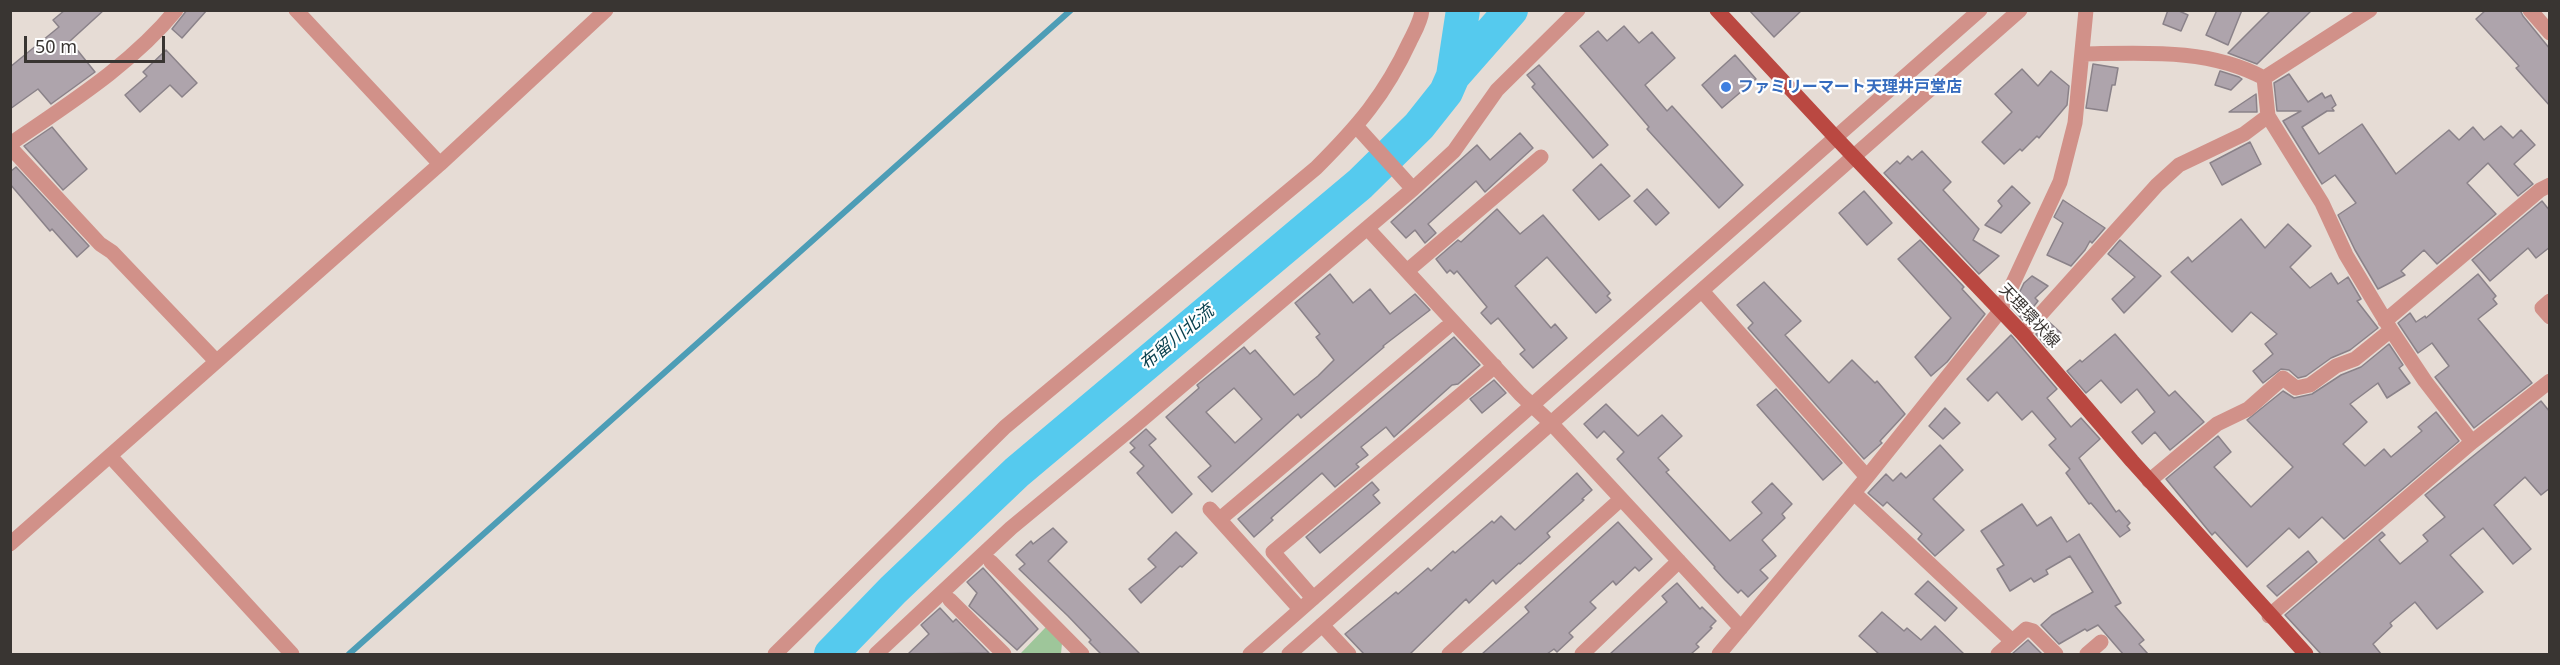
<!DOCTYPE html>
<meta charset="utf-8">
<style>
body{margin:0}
#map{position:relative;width:2560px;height:665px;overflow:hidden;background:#e6dcd5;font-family:"Noto Sans",sans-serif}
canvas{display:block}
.frame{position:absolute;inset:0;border:12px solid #393532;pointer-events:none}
.scale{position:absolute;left:24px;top:36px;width:141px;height:27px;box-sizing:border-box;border:3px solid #393532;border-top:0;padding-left:8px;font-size:18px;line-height:21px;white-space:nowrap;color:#393532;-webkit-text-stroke:4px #fff;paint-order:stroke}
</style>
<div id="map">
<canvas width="2560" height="665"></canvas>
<div class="frame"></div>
<div class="scale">50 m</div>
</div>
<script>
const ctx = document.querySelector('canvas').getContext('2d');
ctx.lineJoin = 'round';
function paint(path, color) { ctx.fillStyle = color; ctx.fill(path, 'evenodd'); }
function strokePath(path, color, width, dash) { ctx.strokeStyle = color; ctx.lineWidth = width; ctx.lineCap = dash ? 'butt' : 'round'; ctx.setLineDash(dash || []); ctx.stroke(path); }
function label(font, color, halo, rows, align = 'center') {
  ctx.font = font + ' "Noto Sans","Noto Sans JP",sans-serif'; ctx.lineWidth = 4.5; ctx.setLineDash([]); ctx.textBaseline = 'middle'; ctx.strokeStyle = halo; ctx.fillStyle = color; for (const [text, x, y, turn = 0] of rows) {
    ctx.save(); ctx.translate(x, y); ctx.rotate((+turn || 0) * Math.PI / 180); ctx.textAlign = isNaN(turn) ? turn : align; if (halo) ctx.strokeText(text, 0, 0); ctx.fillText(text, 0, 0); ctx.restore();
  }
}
const green = new Path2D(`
 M1046,627l16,16 -1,11h-41z`);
const stream = new Path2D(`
 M349,654l722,-644`);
const river = new Path2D(`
 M1453,76l10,-66
 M831,654l62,-64 124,-118 343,-288 59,-58 27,-34 7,-16 58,-66`);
const building = new Path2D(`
 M65,10h39l-34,31 25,31 -44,32 -13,-15 -28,20v-42l49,-40 -6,-7z
 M187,10h20l-25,28 -10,-9z
 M1749,10h53l-28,27z
 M2168,10h9l11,5 -7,16 -18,-7z
 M2217,10h25l-14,35 -22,-10z
 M2271,10h41l-55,54 -29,-11z
 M2486,10h34l3,6 27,33v57l-34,-38 3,-2 -43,-47z
 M1624,26l15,17 13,-11 23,26 -30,27 22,26 5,-5 71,79 -24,23 -72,-79 2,-2 -69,-81 18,-15 9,10z
 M166,50l31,33 -15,14 -12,-12 -30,27 -15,-17 22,-19 -4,-4z
 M1735,55l21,24 -34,29 -20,-23z
 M2093,64l25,4 -3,17h-3l-5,26 -21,-3z
 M1539,65l69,80 -15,13 -61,-71 3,-3 -8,-9z
 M2022,69l16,17 13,-15 18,15 -2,19 -28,33 -2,-2 -15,15 -2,-2 -16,15 -22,-22 30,-30 -17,-18z
 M2220,71l19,6 3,2 -11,11 -16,-5z
 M2289,74l19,28 14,-9 3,5 6,-3 5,10 -4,3 2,3h-7l-25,16 17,27 43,-30 34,50 53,-44 10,10 14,-13 11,13 17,-14 12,12 8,-8 14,15 -21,19 19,20 -15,12 -30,-33 -21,20 29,31 -59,50 -13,-14 -23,21 4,4 -27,14 -23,-39 -17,-35 18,-12 -21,-28 -13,9 -39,-63 18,-10h-24l-3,-28z
 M2256,94l1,18h-28z
 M52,127l35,42 -24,21 -39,-44z
 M1520,133l13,15 -48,44 -9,-11 -48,43 8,9 -11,10 -10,-13 -9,8 -15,-16 86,-77 13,15z
 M2250,142l11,22 -39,21 -12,-22z
 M1922,151l29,31 -8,8 36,39 -6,11 26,16 -20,18 -95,-101 13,-12 3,3 8,-8 4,4z
 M1601,164l29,32 -31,24 -26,-30z
 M16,167l73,79 -12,11 -25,-28 -2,2 -40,-47v-12z
 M2012,186l18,17 -29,30 -16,-8 17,-19 -4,-5z
 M1647,189l22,24 -13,12 -22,-24z
 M1864,191l28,32 -25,22 -28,-32z
 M2063,200l42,28 -13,15 -2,-2 -5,9 -14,16 -24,-11 16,-32 -9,-6z
 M2542,201l8,10v36l-14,11 -8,-10 -38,33 -18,-21z
 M1497,209l23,25 23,-19 67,78 -3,3 4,4 -15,13 -49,-56 -32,29 36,42 4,-4 12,14 -34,30 -13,-14 5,-4 -27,-32 -7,6 -10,-11 6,-6 -30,-36 -3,3 -4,-4 -3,3 -11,-14 22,-19 3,2z
 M2241,219l24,29 23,-24 23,22 -21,21 20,21 21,-15 7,11 10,-7 13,22 -4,2 21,27 -28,22 -19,8 -25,18 -8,2 -9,-8 -8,-1 -18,14 -10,-12 20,-17 -8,-10 12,-10 -26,-22 -19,20 -61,-60 17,-15 4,5z
 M1920,240l44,47 -2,2 23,25 -38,48 -16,14 -16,-19 36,-39 -53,-59z
 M2120,240l41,36 -37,37 -12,-14 23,-22 -27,-23z
 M1330,274l23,29 17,-14 20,25 25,-20 15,16 -47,36 1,1 -83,71 -3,-4 -86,78 -14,-15 13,-11 -45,-49 33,-29 -2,-3 47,-38 6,7 5,-4 39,45 24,-19 16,-16 -18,-23 4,-3 -25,-31zM1234,388l28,31 -27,24 -29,-31z
 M2478,274l18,22 -3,3 4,5 -19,15 54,64 -58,45 -39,-51 14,-11 -17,-23 -14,10 -20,-30 12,-10 6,9 9,-6 1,2z
 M2032,276l16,10 -13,12 3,3 -15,19 -11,-12 12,-25z
 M1764,282l37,39 -16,14 41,45 3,3 23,-23 23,23 2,-2 28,33 -25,27 2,2 -18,16 -116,-131 5,-5 -16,-18z
 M2048,321l13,12 -14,14 -11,-13z
 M2115,334l54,62 6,-5 29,31 -34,28 -15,-18 -13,12 -10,-12 23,-20 -18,-23 -16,14 -20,-23 -15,13 -19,-22 13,-11 2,2z
 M2011,335l46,54 -10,9 24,29 10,-9 19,21 -21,19 37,54 3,-2 11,13 -3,3 3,4 -10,7 -29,-34 -2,1 -23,-31 4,-4 -21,-24 7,-6 -24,-28 -10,9 -25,-28 -9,9 -21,-22z
 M1454,337l26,28 -22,19 -6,1 -58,52 -8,-10 -25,20 7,8 -12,9 3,3 -24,20 -13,-14 -51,45 2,2 -19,17 -16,-18z
 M2389,344l14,21 -4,3 11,15 -23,15 -9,-15 -28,21 17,18 -24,22 22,22 19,-17 7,8 31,-26 -4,-4 18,-15 23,29 -115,98 -22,-22 -23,21 -10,-10 -42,39 -32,-35 -3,3 -46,-56 52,-43 13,16 -17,15 37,40 42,-40 -46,-47 36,-29 11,7 18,-4 29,-19 20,-8z
 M1494,380l12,13 -24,20 -12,-14z
 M1776,389l66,74 -19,17 -66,-75z
 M2541,401l9,11v76l-9,7 -16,-18 -31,28 37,44 -18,15 -30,-36 -33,27 33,37 -46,37 -22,-27 -25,21 2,3 -19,18 8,10h-60l-36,-39 97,-83 3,3 -6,5 21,24 28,-23 -5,-6 22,-18 -20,-22z
 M1606,404l32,32 24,-21 20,21 -24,22 11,12 -3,2 64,69 32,-28 -10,-11 20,-19 20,21 -10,10 3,4 -23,22 14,16 -16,14 8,8 -20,19 -7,-7 -3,3 -13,-13 -11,-12 1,-1 -98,-108 7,-7 -20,-21 -7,7 -13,-14z
 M1945,408l15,15 -17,16 -14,-13z
 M1146,429l10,10 -7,6 43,49 -20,19 -35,-40 7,-7 -14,-14 5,-4 -5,-5z
 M1940,445l23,25 -30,29 31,31 -29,26 -17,-17 4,-5 -35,-32 -4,4 -15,-13 18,-19 7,7 8,-8 5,5z
 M1577,473l15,17 -10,9 2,1 -37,33 3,4 -30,27 -1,-1 -23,21 -3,-4 -24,23 -3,-4 -56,55h-46l-19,-20 51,-42 2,2 30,-26 3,3 22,-20 2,2 37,-32 2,2 7,-7 14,14z
 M1372,482l7,8 -6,5 7,8 -60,50 -14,-16z
 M2022,504l15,22 14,-9 16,25 12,-8 42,69 -6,3 29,34 -5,4 9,10h-25l-25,-29 -11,6 -2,-2 -26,15 -18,-19 11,-10 41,-23 -23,-36 -24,14 2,4 -14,8 -3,-4 -21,13 -13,-22 7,-4 -23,-34z
 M1618,522l34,37 -13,12 -4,-4 -19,18 -3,-4 -23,21 6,6 -27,25 4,4 -16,15 -3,-3 -7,5h-65l47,-42 -4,-5z
 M1053,528l14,14 -19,19 92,93h-39l-12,-12 2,-2 -23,-24 -49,-47 6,-5 -9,-9 15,-14 2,3z
 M1176,532l21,21 -15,14 -2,-1 -39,37 -12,-14 27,-22 -8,-8z
 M2308,551l9,11 -40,34 -10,-10z
 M983,568l55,61 -21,21 -48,-44 8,-13 -10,-11z
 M1928,581l29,27 -12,13 -30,-27z
 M1677,583l23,26 2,-2 14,14 -6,6 2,1 -16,16 3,3 -8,7h-81l57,-52 -5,-6z
 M940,608l13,14 3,-3 33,34 -81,1 21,-20 -8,-9z
 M1882,612l22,19 3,-3 14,12 14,-14 29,28h-85l-20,-18z
 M2028,640l14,14h-30z`);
const minor = new Path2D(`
 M296,10l144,154
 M2530,10l20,23
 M2083,54c60,-1 126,-6 181,24
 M2264,78l4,38 54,87 24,52 45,75 34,51 47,61
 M2264,78l106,-68
 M1357,127l56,62
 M10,144c58,-40 121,-79 166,-134
 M10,147l90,97 12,8 104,109
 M1368,229l152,165 31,29 190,205
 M1407,271l134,-114
 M1702,291l165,186
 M2550,301l-8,7 8,9
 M2385,321l155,-131 10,-5
 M2023,334l134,-149 22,-20 65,-31 24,-18
 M110,456l182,198
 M2149,481l68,-57 31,-15 35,-31 13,10 14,-3 26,-19 19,-7 36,-29
 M1854,493l158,148
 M1210,509l90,100
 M1220,519l226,-191
 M10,544l430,-380 166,-154
 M991,562l91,92
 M1313,598l-40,-46 222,-186
 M950,600l54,54
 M2269,616l203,-174 78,-61
 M1322,625l27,29
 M775,654l230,-227 311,-259c42,-42 69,-73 94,-127 5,-10 11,-20 12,-31
 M876,654l135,-126 127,-105 275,-234 41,-38 43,-61 81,-80
 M1449,654l172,-155
 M1582,654l97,-93
 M1719,654l148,-177 133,-166 60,-129 15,-59 11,-113
 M1998,654l28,-25 7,2 23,23
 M2087,654l14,-12`);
const tertiary = new Path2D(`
 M1250,654l730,-644
 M1289,654l731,-644`);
const primary = new Path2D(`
 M1717,10l120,129 186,195 109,127 174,193`);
const markers = [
 [1726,87,6,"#3f7fe0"]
];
const shopNames = [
 ["ファミリーマート天理井戸堂店",1738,87]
];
const streetNames = [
 ["天理環状線",2029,316,47]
];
const waterNames = [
 ["布留川北流",1177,338,-40]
];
paint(green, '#9ec69a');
strokePath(stream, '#4d9db6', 6);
strokePath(river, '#55caee', 34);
paint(building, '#aea4ac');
strokePath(building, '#8a8289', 1.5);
strokePath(minor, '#d19189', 15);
strokePath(tertiary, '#d19189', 15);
strokePath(primary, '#ba4841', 15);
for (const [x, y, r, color] of markers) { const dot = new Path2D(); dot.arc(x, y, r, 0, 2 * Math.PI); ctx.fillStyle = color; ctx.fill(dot); strokePath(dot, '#fff', 2); }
label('bold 16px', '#366cbe', '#fff', shopNames, 'left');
label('16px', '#393532', '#fff', streetNames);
label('italic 18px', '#083f4d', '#fff', waterNames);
</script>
